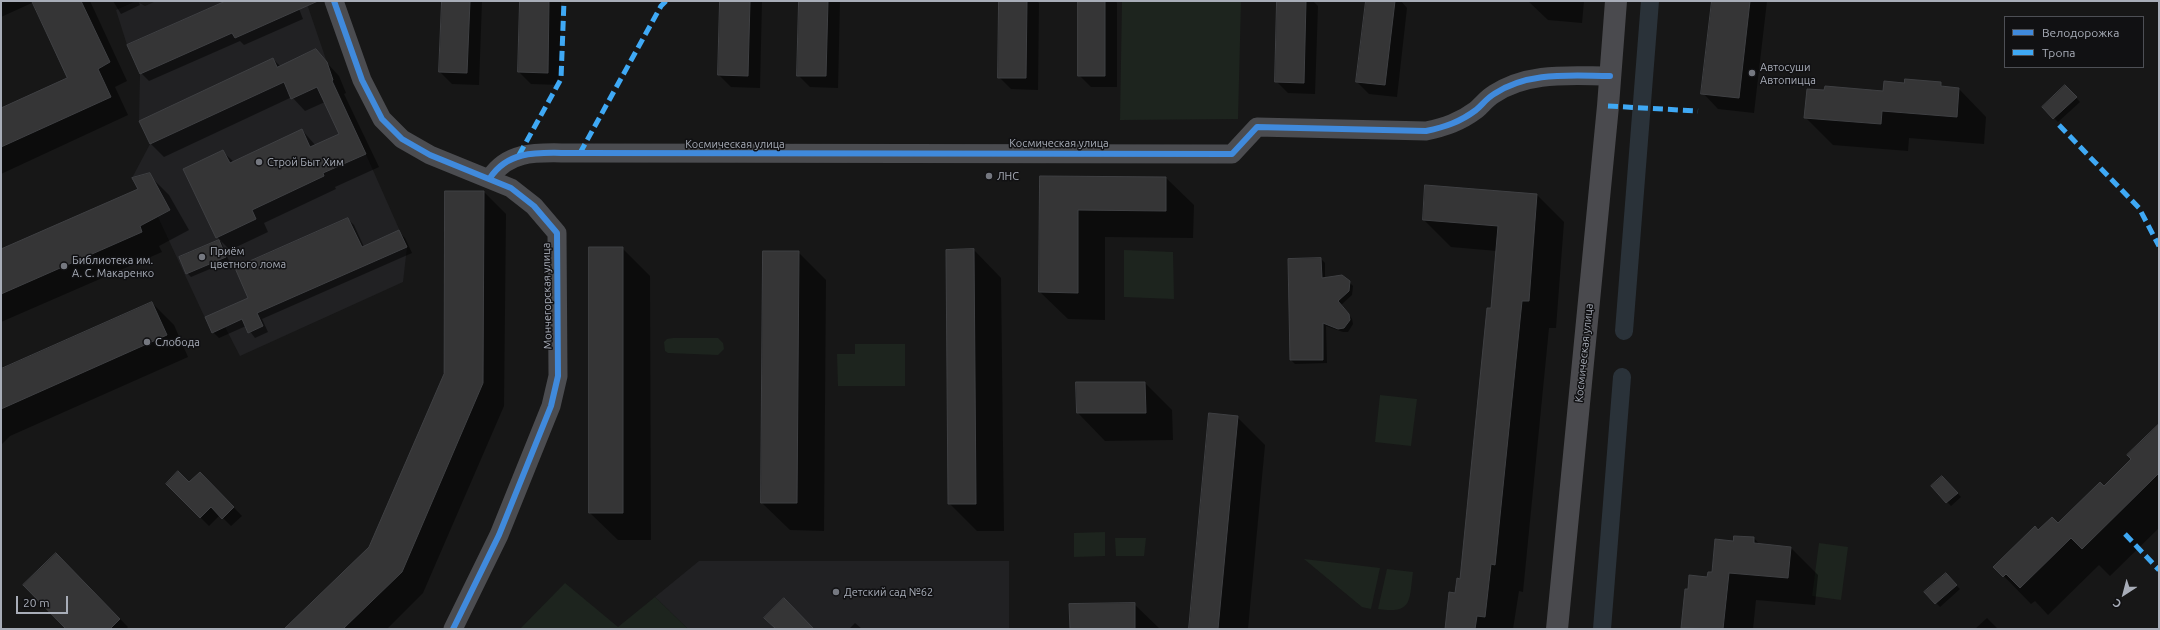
<!DOCTYPE html>
<meta charset="utf-8">
<style>
body{margin:0}
#map{position:relative;width:2160px;height:630px;overflow:hidden;background:#171717;font-family:Ubuntu,sans-serif}
canvas{display:block}
.frame{position:absolute;inset:0;border:2px solid #a8adb8;pointer-events:none}
.legend{position:absolute;left:2004px;top:16px;width:140px;height:52px;box-sizing:border-box;background:#111113;border:1px solid #4d4f55;margin:0;padding:5px 7px;list-style:none;font-size:12px;color:#a8adb8}
.legend li{display:flex;align-items:center;gap:8px;height:20px}
.legend b{width:20px;border:1px solid #4d4f55}
.north{position:absolute;left:2104px;top:574px;width:40px;height:40px;-webkit-text-stroke:3px #111113;paint-order:stroke;rotate:216deg;font-size:11px;font-weight:700;line-height:16px;text-align:center;color:#a8adb8}
.north::after{content:'';display:block;margin:auto;width:14px;height:18px;background:#a8adb8;clip-path:polygon(50% 0,100% 100%,50% 72%,0 100%)}
.scale{position:absolute;left:16px;top:596px;width:52px;height:18px;box-sizing:border-box;border:2px solid #a8adb8;border-top:0;padding-left:5px;font-size:12px;line-height:14px;white-space:nowrap;color:#a8adb8;-webkit-text-stroke:3px #111113;paint-order:stroke}
</style>
<div id="map">
<canvas width="2160" height="630"></canvas>
<div class="frame"></div>
<ul class="legend">
<li><b style="height:5px;background:#408adc"></b>Велодорожка</li>
<li><b style="height:5px;background:#3fa9f5"></b>Тропа</li>
</ul>
<div class="north">С</div>
<div class="scale">20 m</div>
</div>
<script>
const ctx = document.querySelector('canvas').getContext('2d');
ctx.lineJoin = 'round';
function paint(path, color) { ctx.fillStyle = color; ctx.fill(path, 'evenodd'); }
function strokePath(path, color, width, dash) { ctx.strokeStyle = color; ctx.lineWidth = width; ctx.lineCap = dash ? 'butt' : 'round'; ctx.setLineDash(dash || []); ctx.stroke(path); }
function label(font, color, halo, rows, align = 'center') {
  ctx.font = font + ' Ubuntu,sans-serif'; ctx.lineWidth = 3; ctx.setLineDash([]); ctx.textBaseline = 'middle'; ctx.strokeStyle = halo; ctx.fillStyle = color; for (const [text, x, y, turn = 0] of rows) {
    ctx.save(); ctx.translate(x, y); ctx.rotate((+turn || 0) * Math.PI / 180); ctx.textAlign = isNaN(turn) ? turn : align; if (halo) ctx.strokeText(text, 0, 0); ctx.fillText(text, 0, 0); ctx.restore();
  }
}
const built = new Path2D(`
 M136,1l9,5 11,-5h150l27,79 74,167 -4,35 -163,74 -15,-29 -13,6 -54,-116 -6,3 -20,-42 18,-34 -11,-23 1,-47 -13,-29 -11,-35z
 M699,561h310v68h-321l-33,-32z`);
const green = new Path2D(`
 M1122,1h119l-3,118 -118,1z
 M1124,250l49,2 1,47 -50,-2z
 M673,338h45l5,5 1,6 -6,6 -50,-2 -3,-2 -1,-9 3,-3z
 M855,344h50v42h-67l-1,-32h18z
 M1380,395l37,4 -6,47 -36,-4z
 M1105,532v24l-31,1v-24z
 M1115,538h31l-2,18h-28z
 M1819,543l29,4 -7,53 -29,-4z
 M1304,559l76,9 -9,41 -9,-2z
 M1387,569l26,3c-4,29 0,42 -35,37z
 M565,583l53,44 37,-30 33,32h-168z`);
const shadow = new Path2D(`
 M1,1h89l37,80 -12,6 13,28 -127,59v-65l67,-31 -34,-76 -33,15z
 M113,1h25l2,4 -19,9z
 M228,1h68l7,18 -59,26 -4,-4 -91,40 -8,-8z
 M443,1h39l-3,84 -27,-1 -12,-12z
 M521,1h40l-1,84 -29,-1 -12,-12z
 M721,1h41l-2,87 -29,-1 -12,-12z
 M800,1h40l-2,87 -28,-1 -12,-12z
 M1000,1h37l2,2 -1,87 -27,-1 -12,-12z
 M1079,1h37l1,2v84h-26l-12,-12z
 M1278,1h35l5,5 -3,88 -27,-1 -12,-12z
 M1367,1h34l6,7 -10,89 -28,-3 -12,-12z
 M1528,1h56l-2,22 -34,-3z
 M1713,1h54l-13,112 -36,-4 -15,-16z
 M315,50l24,26 7,17 -2,1 35,73 -44,20 1,2 -72,34 4,9 -38,18 -9,-9 8,20 -38,16 -4,-4 -7,-16 41,-16 -4,-4 6,-85 11,10 68,-32 14,16 24,-11 -15,-33 -20,9 -13,-14 -128,60 -13,-13 -11,-23 133,-62 8,8z
 M1940,83l5,5 14,1 27,28 -2,27 -75,-6 -1,13 -75,-6 -28,-28 100,-33z
 M2065,86l15,16 -22,20 -15,-15z
 M149,175l20,20 20,35 -30,16 3,6 -161,70v-72l138,-61z
 M1041,177l125,1 28,27 -1,33 -88,-1v83l-37,-1 -28,-27z
 M484,192l22,22 -2,192 -81,187 -36,36h-101l84,-81 75,-174z
 M1537,195l27,27 -8,106h-7l-26,264 -4,-1 -6,38h-67l15,-49 31,-271 5,-58 -46,-4 -27,-27z
 M348,219l6,6 10,22 35,-15 6,6 7,15 -150,66 6,13 -13,6 -9,-12 -27,12 -6,-6 36,-34z
 M622,248l28,28 1,264h-33l-28,-27z
 M974,250l27,28 3,253h-27l-28,-28z
 M798,252l28,28 -2,251 -34,-1 -28,-27z
 M1321,259l4,4v15l24,4 4,4 -1,9 -11,10 11,14 1,5 -5,8h-5l-17,-6 1,37 -32,1 -4,-4z
 M152,303l22,22 14,32 -178,79 -9,9v-75z
 M1145,383l27,27 1,30 -68,1 -27,-28z
 M1237,417l28,28 -17,184h-58z
 M2159,426v102l-49,48 -11,-11 -51,50 -13,-14 -4,3 -36,-37 43,-36 20,-7 46,-37 29,-28z
 M200,473l42,43 -11,10 -11,-11 -11,11 -42,-42h22z
 M1946,481l15,16 -10,9 -19,-20z
 M1754,538l6,7 31,3 27,27 -3,30 -59,-5 -3,29h-69l-2,-2 7,-36 24,-18 21,-31z
 M56,554l72,73 -2,2h-59z
 M1949,578l11,11 -20,18 -14,-15z
 M1134,604l26,25h-89z
 M1987,618l11,11h-23z
 M855,623l7,6h-13z`);
const canal = new Path2D(`
 M1624,331l26,-330
 M1602,629l20,-252`);
const building = new Path2D(`
 M32,1h49l29,61 -12,7 13,28 -110,50v-39l66,-30z
 M226,1h92l-83,37 -3,-5 -92,41 -13,-29z
 M442,1h28l-3,72 -28,-1z
 M520,1h29l-1,72 -30,-1z
 M720,1h30l-2,75 -30,-1z
 M799,1h29l-2,75h-29z
 M999,1h28l-1,77h-28z
 M1078,1h27v75h-27z
 M1277,1h29l-2,82 -29,-1z
 M1366,1h29l-10,84 -29,-3z
 M1712,1h38l-11,97 -38,-4z
 M316,49l11,13 6,18 -1,1 34,73 -43,19 1,3 -72,34 4,9 -40,19 -33,-69 40,-19 7,13 72,-34 8,18 29,-13 -22,-47 -26,12 -7,-17 -134,62 -11,-23 134,-63 4,9z
 M1905,79l36,3v4l18,2 -2,29 -75,-6 -1,13 -77,-6 3,-29 17,1 1,-4 58,5 1,-10 20,2z
 M2065,85l12,12 -24,22 -11,-12z
 M150,173l20,37 -30,16 2,6 -141,62v-45l137,-60 -6,-11z
 M1040,176l126,1v34l-88,-1v83l-39,-1z
 M1425,185l112,9 -8,107h-7l-27,264 -4,-1 -6,53 -8,-1 -2,13h-30l4,-37 6,1 2,-15 3,1 27,-271h4l7,-82 -75,-6z
 M445,191h39l-1,192 -81,189 -59,57h-59l85,-82 75,-173z
 M348,218l14,29 37,-17 8,17 -150,66 6,13 -15,7 -6,-14 -30,14 -7,-16 43,-19 -13,-30z
 M219,240l7,17 -40,17 -7,-17z
 M589,247h34v266h-34z
 M974,249l2,255h-28l-2,-254z
 M763,251h36l-2,252h-36z
 M1321,258l1,20 20,-3 8,6 -1,10 -11,10 11,13 1,6 -6,8 -6,1 -15,-6v37h-33l-2,-101z
 M152,302l15,33 -166,74v-40z
 M1076,382h69l1,31h-69z
 M1209,413l29,3 -20,213h-29z
 M2159,424v49l-77,76 -11,-11 -51,50 -14,-14 -3,3 -10,-10 42,-41 3,4 14,-13 6,6 42,-41 4,4 27,-27 -4,-4z
 M178,471l11,11 11,-10 34,35 -12,12 -11,-12 -11,11 -34,-34z
 M1942,476l16,17 -12,10 -15,-17z
 M1734,536l20,1v6l37,4 -3,31 -59,-5 -6,56 -42,-1 4,-39h3l1,-14 18,2 1,-5h4l3,-33 18,2z
 M56,553l64,66 -10,10h-44l-43,-44z
 M1946,573l11,12 -22,19 -11,-12z
 M784,598l30,31h-38l-12,-11z
 M1135,603v26h-65l-1,-25z`);
const street = new Path2D(`
 M334,1l28,79 20,39 20,20 28,16 81,33 23,18 23,27 1,143 -7,30 -52,129 -46,94
 M490,178c21,-32 57,-24 90,-25l652,1 25,-27 169,4c19,-4 34,-9 50,-21 6,-5 11,-12 18,-16 35,-23 77,-18 116,-18`);
const secondary = new Path2D(`
 M1557,629l51,-523 8,-105`);
const quiet = new Path2D(`
 M1608,106l90,5
 M2059,125l80,83 20,38
 M580,153l81,-147 5,-5
 M519,155l42,-76 3,-78
 M2125,534l34,36`);
const cycleway = new Path2D(`
 M334,1l28,79 20,39 20,20 28,16 81,33 23,18 23,27 1,143 -7,30 -52,129 -46,94
 M490,178c21,-32 57,-24 90,-25l652,1 25,-27 169,4c19,-4 34,-9 50,-21 6,-5 11,-12 18,-16 35,-23 77,-18 116,-18`);
const markers = [
 [1752,73,4,"#757880"],
 [259,162,4,"#757880"],
 [989,176,4,"#757880"],
 [202,257,4,"#757880"],
 [64,266,4,"#757880"],
 [147,342,4,"#757880"],
 [836,592,4,"#757880"]
];
const poiNames = [
 ["Автосуши",1760,67],
 ["Автопицца",1760,80],
 ["Строй Быт Хим",267,162],
 ["ЛНС",997,176],
 ["Приём",210,251],
 ["цветного лома",210,264],
 ["Библиотека им.",72,260],
 ["А. С. Макаренко",72,273],
 ["Слобода",155,342],
 ["Детский сад №62",844,592]
];
const streetNames = [
 ["Космическая улица",1059,143],
 ["Космическая улица",735,144],
 ["Мончегорская улица",547,296,-91],
 ["Космическая улица",1584,353,-84]
];
paint(built, '#212123');
paint(green, '#1d241e');
paint(shadow, '#0007');
strokePath(canal, '#2a3239', 18);
paint(building, '#353536');
strokePath(building, '#3f4043', 1);
strokePath(street, '#4b4c50', 19);
strokePath(secondary, '#4a4a4e', 22);
strokePath(quiet, '#3fa9f5', 5, [10, 5]);
strokePath(cycleway, '#408adc', 6);
for (const [x, y, r, color] of markers) { const dot = new Path2D(); dot.arc(x, y, r, 0, 2 * Math.PI); ctx.fillStyle = color; ctx.fill(dot); strokePath(dot, '#111113', 1.5); }
label('11px', '#a8adb8', '#111113', poiNames, 'left');
label('11px', '#a8adb8', '#111113', streetNames);
</script>
